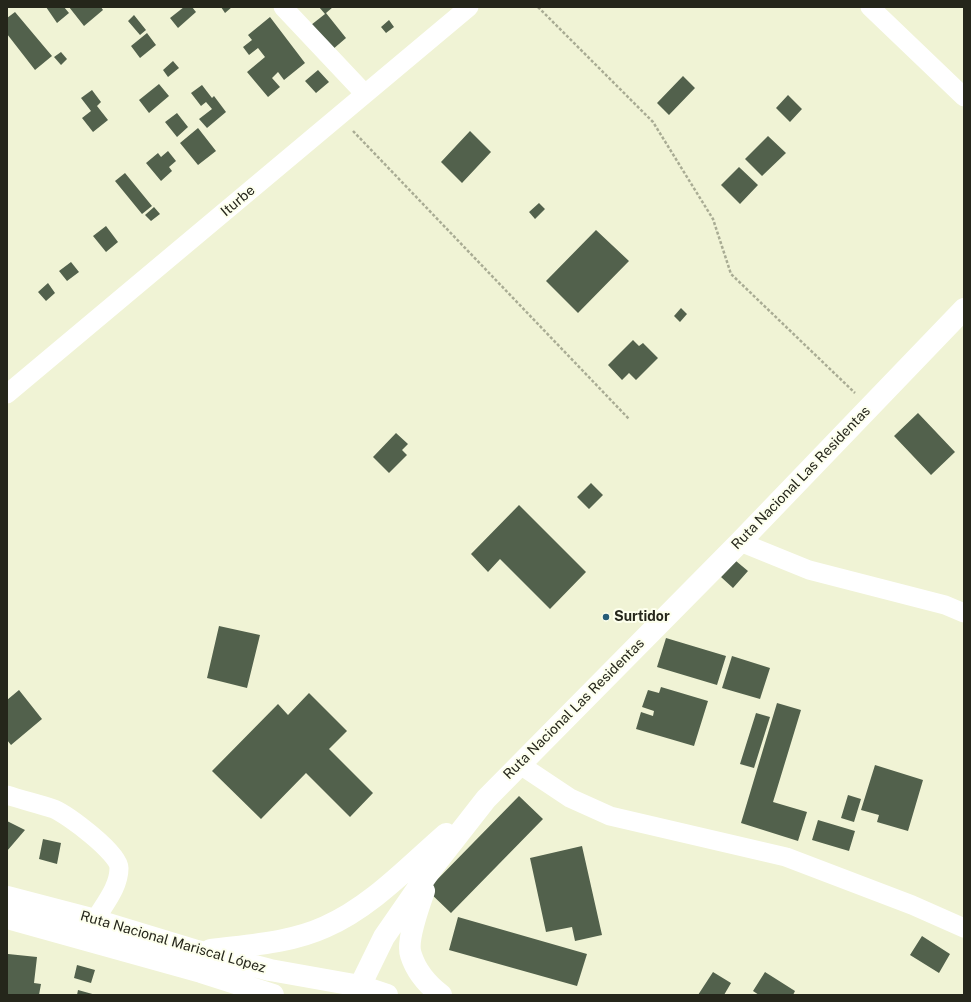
<!DOCTYPE html>
<meta charset="utf-8">
<style>
body{margin:0}
#map{position:relative;width:971px;height:1002px;overflow:hidden;background:#f0f3d5;font-family:"Public Sans",sans-serif}
canvas{display:block}
.frame{position:absolute;inset:0;border:8px solid #25261b;pointer-events:none}
</style>
<div id="map">
<canvas width="971" height="1002"></canvas>
<div class="frame"></div>
</div>
<script>
const ctx = document.querySelector('canvas').getContext('2d');
ctx.lineJoin = 'round';
function paint(path, color) { ctx.fillStyle = color; ctx.fill(path, 'evenodd'); }
function strokePath(path, color, width, dash) { ctx.strokeStyle = color; ctx.lineWidth = width; ctx.lineCap = dash ? 'butt' : 'round'; ctx.setLineDash(dash || []); ctx.stroke(path); }
function label(font, color, halo, rows, align = 'center') {
  ctx.font = font + ' "Public Sans",sans-serif'; ctx.lineWidth = 4; ctx.setLineDash([]); ctx.textBaseline = 'middle'; ctx.strokeStyle = halo; ctx.fillStyle = color; for (const [text, x, y, turn = 0] of rows) {
    ctx.save(); ctx.translate(x, y); ctx.rotate((+turn || 0) * Math.PI / 180); ctx.textAlign = isNaN(turn) ? turn : align; if (halo) ctx.strokeText(text, 0, 0); ctx.fillText(text, 0, 0); ctx.restore();
  }
}
const building = new Path2D(`
 M46,7h18l5,6 -12,10z
 M69,7h32l2,3 -19,16z
 M184,7h8l4,5 -18,16 -8,-10z
 M221,7h11l-7,6z
 M319,7h14l-7,6 20,25 -14,12 -21,-25 14,-11z
 M15,12l37,44 -17,14 -28,-36v-16z
 M134,15l12,15 -6,5 -12,-14z
 M270,17l35,46 -21,17 -6,-8 -6,6 8,9 -12,10 -21,-25 18,-15 -7,-9 -9,7 -6,-8 9,-7 -4,-5z
 M389,20l5,7 -8,6 -5,-6z
 M147,33l9,12 -16,13 -9,-12z
 M61,52l6,7 -6,6 -7,-8z
 M173,61l6,7 -11,9 -5,-7z
 M318,70l11,12 -13,11 -11,-12z
 M683,76l12,12 -26,27 -12,-12z
 M159,84l10,12 -20,17 -10,-13z
 M202,85l10,13 2,-2 12,16 -19,16 -8,-9 13,-10 -6,-7 -5,4 -10,-13z
 M92,90l9,12 -4,4 11,14 -15,12 -11,-14 9,-7 -10,-13z
 M788,95l14,14 -12,13 -14,-14z
 M177,113l11,14 -11,10 -12,-15z
 M198,128l18,23 -18,14 -18,-22z
 M470,131l21,21 -29,31 -21,-21z
 M768,136l18,17 -24,23 -17,-17z
 M168,151l8,10 -7,6 3,4 -11,10 -15,-18 12,-10 3,4z
 M739,167l19,18 -18,19 -19,-19z
 M125,173l27,33 -10,8 -27,-33z
 M539,203l6,6 -10,10 -6,-7z
 M154,207l6,7 -9,7 -6,-6z
 M106,226l12,16 -12,10 -13,-16z
 M596,230l33,31 -51,52 -32,-32z
 M71,262l8,10 -12,9 -8,-10z
 M48,283l7,10 -9,8 -8,-9z
 M681,308l6,6 -7,8 -6,-6z
 M633,340l6,6 4,-3 15,15 -22,22 -7,-7 -7,7 -14,-15z
 M918,413l37,39 -24,23 -37,-39z
 M396,433l12,11 -6,6 5,5 -18,18 -16,-16z
 M591,483l12,12 -14,14 -12,-12z
 M519,505l67,67 -36,37 -50,-50 -12,13 -17,-18z
 M736,561l12,10 -15,17 -12,-11z
 M219,626l41,9 -13,53 -40,-10z
 M666,638l60,18 -9,29 -60,-18z
 M732,656l38,12 -10,31 -38,-11z
 M661,687l47,14 -14,45 -58,-17 5,-17 12,4 1,-5 -12,-4 6,-17 11,3z
 M19,690l23,29 -31,26 -4,-5v-40z
 M309,693l38,38 -18,18 44,44 -23,24 -44,-44 -45,46 -49,-48 66,-67 10,11z
 M777,703l24,7 -28,92 34,10 -9,29 -57,-18z
 M756,713l14,4 -16,51 -14,-4z
 M875,765l48,15 -15,51 -31,-9 2,-7 -18,-5z
 M848,795l13,4 -7,23 -13,-4z
 M519,796l24,23 -92,94 -24,-23z
 M818,820l37,11 -6,20 -37,-11z
 M7,821l18,9 -18,21z
 M43,839l18,4 -4,21 -18,-5z
 M582,846l20,89 -27,6 -3,-14 -26,5 -16,-74z
 M458,917l129,37 -10,32 -128,-36z
 M922,936l28,18 -11,19 -29,-18z
 M8,954l29,3 -3,26 7,1 -2,11h-32z
 M77,965l18,5 -4,13 -17,-5z
 M713,972l18,11 -7,12h-26z
 M765,972l30,19 -2,4h-34l-6,-4z
 M78,990l18,5h-19z`);
const path = new Path2D(`
 M538,7l115,115 60,97 18,55 124,119
 M353,131l276,288`);
const minor = new Path2D(`
 M283,7l82,87
 M870,7l94,90
 M7,394l462,-387
 M740,542l69,28 136,35 19,8
 M519,764l51,34 40,18 176,41 126,48 52,23
 M7,795c15,5 32,9 47,14 14,6 65,44 65,59 0,19 -14,35 -24,52`);
const trunk = new Path2D(`
 M424,891c-5,14 -18,51 -13,64 5,16 17,30 30,40
 M7,897l88,23 102,31 73,19 90,16 27,9
 M7,918l194,54 72,23
 M211,950c38,-5 79,-7 114,-23 46,-20 83,-60 121,-93
 M360,986l24,-49 45,-65 57,-73 254,-257 224,-233`);
const markers = [
 [606,617,4,"#265c77"]
];
const streetNames = [
 ["Iturbe",238,201,-40],
 ["Ruta Nacional Las Residentas",801,478,-46],
 ["Ruta Nacional Las Residentas",574,709,-45],
 ["Ruta Nacional Mariscal López",173,942,16]
];
const poiNames = [
 ["Surtidor",614,617]
];
paint(building, '#52614c');
strokePath(path, '#a9ac94', 2.5, [3, 2]);
strokePath(minor, '#fff', 19);
strokePath(trunk, '#fff', 22);
for (const [x, y, r, color] of markers) { const dot = new Path2D(); dot.arc(x, y, r, 0, 2 * Math.PI); ctx.fillStyle = color; ctx.fill(dot); strokePath(dot, '#fdffed', 1.5); }
label('14px', '#25261b', '#fdffed', streetNames);
label('bold 14px', '#25261b', '#fdffed', poiNames, 'left');
</script>
